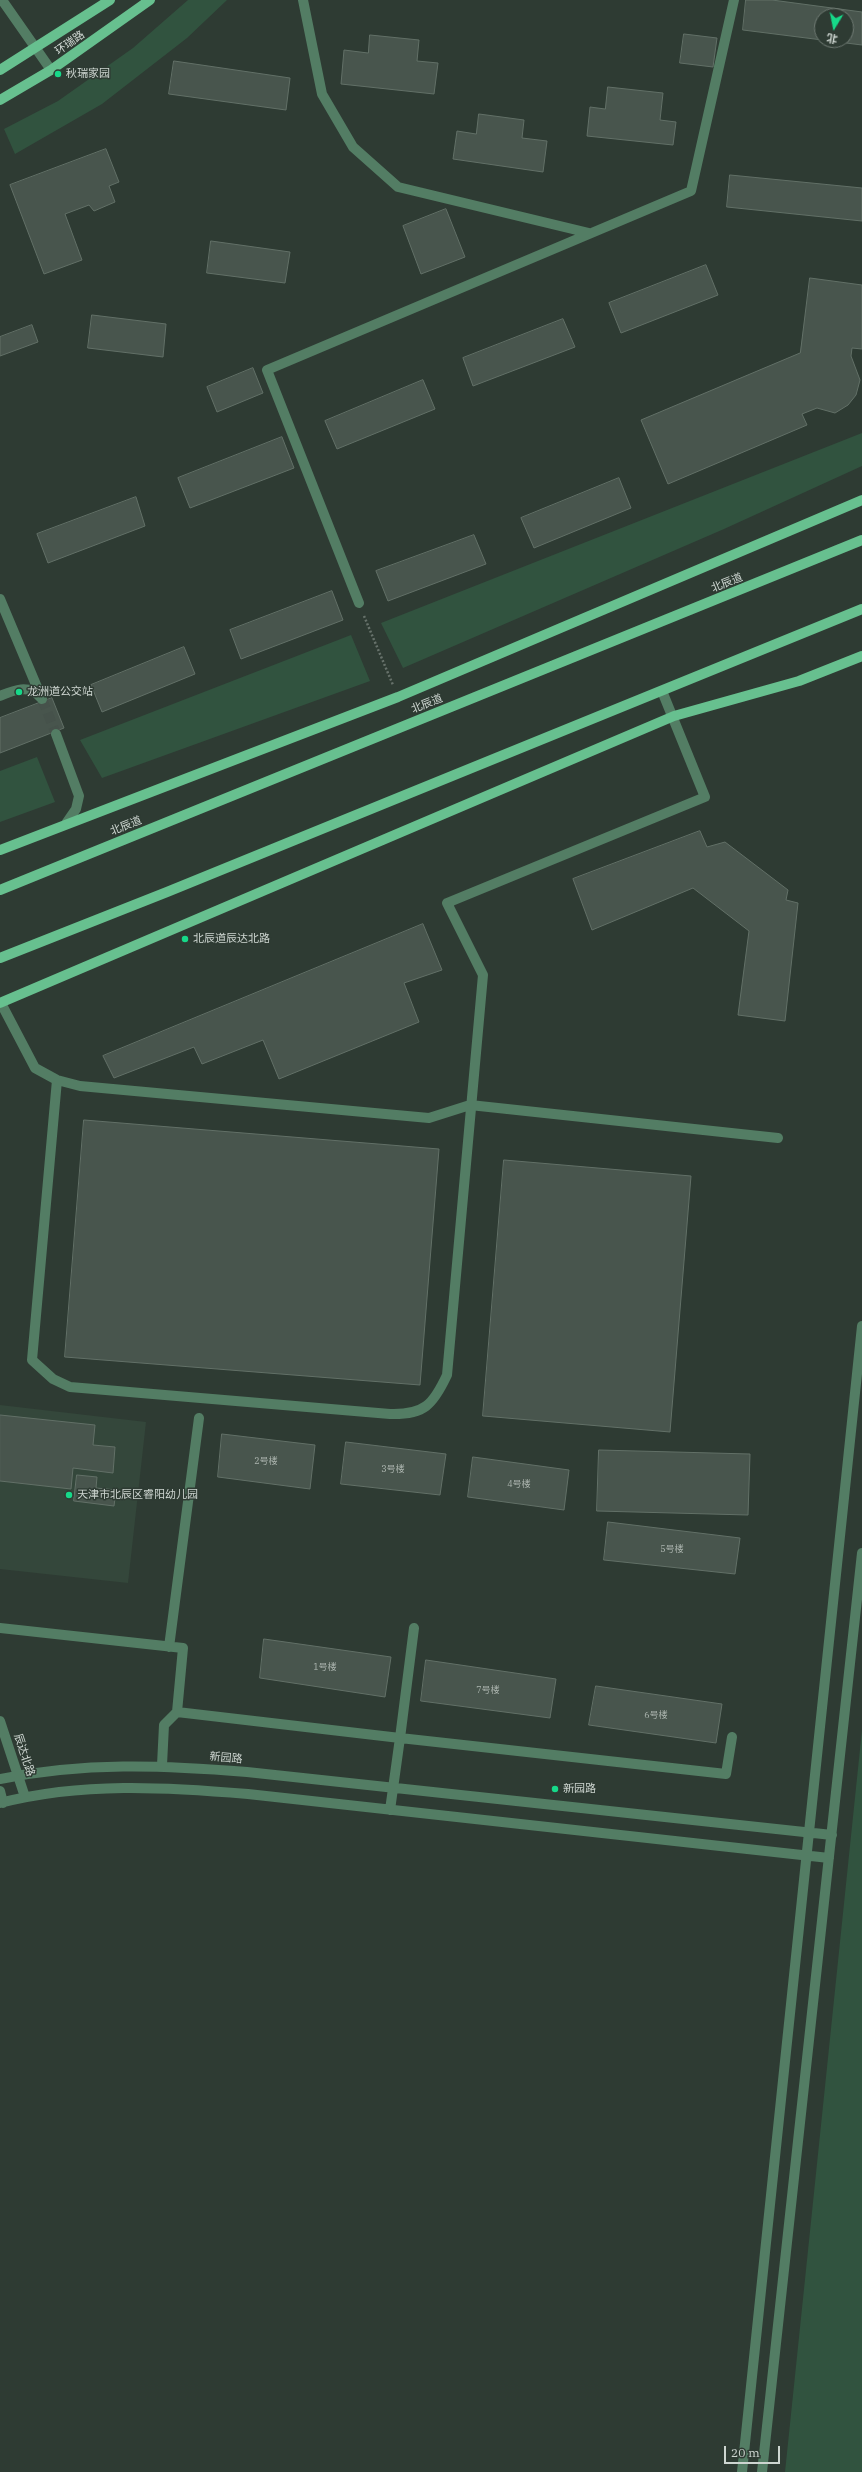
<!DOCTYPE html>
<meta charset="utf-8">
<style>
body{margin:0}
#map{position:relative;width:862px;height:2472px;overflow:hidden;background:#2e3b33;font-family:"IBM Plex Serif","Noto Sans SC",serif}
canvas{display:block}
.north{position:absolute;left:814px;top:8px;width:40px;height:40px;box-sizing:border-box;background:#2e3b33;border:1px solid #6e7972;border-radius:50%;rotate:190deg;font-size:11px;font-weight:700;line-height:16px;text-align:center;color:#cdd5d0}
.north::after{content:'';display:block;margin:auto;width:14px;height:18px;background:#16d989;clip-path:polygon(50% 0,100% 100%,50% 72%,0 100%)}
.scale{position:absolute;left:724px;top:2446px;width:56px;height:18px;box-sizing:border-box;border:2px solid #cdd5d0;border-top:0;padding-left:5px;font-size:12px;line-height:14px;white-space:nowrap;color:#cdd5d0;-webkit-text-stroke:3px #2e3b33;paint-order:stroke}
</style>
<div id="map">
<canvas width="862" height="2472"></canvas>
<div class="north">北</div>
<div class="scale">20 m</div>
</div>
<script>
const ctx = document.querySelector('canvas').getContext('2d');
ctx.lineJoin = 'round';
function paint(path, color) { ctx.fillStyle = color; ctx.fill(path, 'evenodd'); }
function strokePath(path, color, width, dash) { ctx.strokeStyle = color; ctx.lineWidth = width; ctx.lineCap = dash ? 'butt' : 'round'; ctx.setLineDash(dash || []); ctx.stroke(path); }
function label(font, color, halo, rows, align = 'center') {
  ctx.font = font + ' "IBM Plex Serif","Noto Sans SC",serif'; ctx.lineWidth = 3; ctx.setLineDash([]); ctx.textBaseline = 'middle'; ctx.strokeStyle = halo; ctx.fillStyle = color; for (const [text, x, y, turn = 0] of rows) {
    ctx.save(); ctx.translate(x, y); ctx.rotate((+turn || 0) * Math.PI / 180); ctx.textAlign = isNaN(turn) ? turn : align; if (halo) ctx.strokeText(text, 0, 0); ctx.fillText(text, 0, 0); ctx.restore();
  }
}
const built = new Path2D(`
 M0,1405l146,17 -18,161 -128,-14z`);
const green = new Path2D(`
 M188,0h39l-40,38 -85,66 -87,50 -11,-25 54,-28 75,-53z
 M862,433v33l-138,63 -321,139 -22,-45z
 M351,635l19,46 -268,97 -22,-38z
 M37,757l18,45 -55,20v-51z
 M862,1730v742h-77z`);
const building = new Path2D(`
 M746,0h26l90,12v33l-119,-15zM822,16h24v24h-24z
 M684,34l33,4 -4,29 -33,-4z
 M370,35l49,5 -2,21 21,2 -4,31 -93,-10 3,-34 24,3z
 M174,61l116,17 -4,32 -117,-16z
 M608,87l55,6 -3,27 16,2 -3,23 -86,-9 3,-29 15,2z
 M479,114l45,6 -2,18 25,3 -4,31 -90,-13 4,-28 19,3z
 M106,149l13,33 -10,4 6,16 -21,9 -5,-6 -24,9 17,46 -38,14 -34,-89z
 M730,175l132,13v33l-135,-14z
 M446,209l19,48 -44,17 -18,-48z
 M211,241l79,11 -5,31 -78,-10z
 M706,265l12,30 -97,38 -12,-30z
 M810,278l52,7v64l-10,-1 -1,8 9,24 -4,15 -8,10 -13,8 -18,-5 -15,6 5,11 -139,59 -27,-64 159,-67z
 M92,315l74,9 -3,33 -75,-9z
 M563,319l12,28 -102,39 -10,-28z
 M32,325l6,17 -38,14v-19z
 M253,368l10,25 -46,19 -10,-25z
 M423,380l12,29 -98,40 -12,-28z
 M282,437l12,31 -104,40 -12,-30z
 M619,478l12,30 -97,40 -13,-30z
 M136,497l9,29 -97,37 -11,-29z
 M474,535l12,29 -98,37 -12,-30z
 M332,591l11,29 -102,39 -11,-29z
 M184,647l11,27 -93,38 -11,-27z
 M52,698l12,30 -64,25v-35z
 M700,831l7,16 18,-5 63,48 -2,10 12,3 -13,118 -47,-6 11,-84 -56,-43 -101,42 -19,-51z
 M423,924l19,46 -38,13 15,39 -140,57 -16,-39 -61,24 -8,-17 -80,31 -11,-22z
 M84,1120l355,29 -19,236 -355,-28z
 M504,1160l187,16 -21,256 -187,-16z
 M0,1415l95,10 -2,20 22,2 -2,26 -40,-5 -2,21 -71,-8z
 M222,1434l93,11 -5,44 -92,-12z
 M346,1442l100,12 -6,41 -99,-11z
 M599,1450l151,4 -2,61 -151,-4z
 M473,1457l96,13 -5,40 -96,-13z
 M77,1475l20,2 -1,11 20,2 -2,16 -40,-5z
 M608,1522l132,16 -5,36 -131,-14z
 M264,1639l127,18 -6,40 -125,-19z
 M426,1660l130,19 -6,39 -129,-17z
 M596,1686l126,18 -6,39 -127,-18z`);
const minorTunnel = new Path2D(`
 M42,699l14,35`);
const path = new Path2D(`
 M364,616l29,69`);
const minor = new Path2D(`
 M2,0l49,70
 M303,0l19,94 31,53 45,40 191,46
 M0,599l42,100
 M359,603l-92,-233 424,-179 43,-191
 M0,696c14,-6 29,-12 40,1
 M56,734l23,62 -3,13 -9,13
 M1,1003l34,65 22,12 23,6 349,32 41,-13 308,33
 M57,1080l-25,280 21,19 17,8 320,27c34,1 43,-9 57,-39l36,-400 -36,-72 258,-106 -43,-106
 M0,1628l183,20 -6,64 223,26 -10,72
 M414,1628l-14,110 326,36 6,-37
 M169,1647l30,-229
 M0,1721l25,76
 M162,1765l2,-40 13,-13
 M0,1779c84,-17 162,-14 247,-7l585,63
 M0,1791l3,12
 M0,1803c82,-21 165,-16 248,-9l581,64
 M742,2472l120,-1146
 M762,2472l100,-919`);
const major = new Path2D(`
 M0,70l110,-70
 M0,100l51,-30 99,-70
 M0,850l398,-153 464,-197
 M0,890l862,-350
 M0,958l167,-66 695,-283
 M0,1003l674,-287 125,-35 63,-25`);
const markers = [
 [58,74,4,"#16d989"],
 [19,692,4,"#16d989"],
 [185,939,4,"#16d989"],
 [69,1495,4,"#16d989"],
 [555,1789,4,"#16d989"]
];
const numberNames = [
 ["2号楼",266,1461],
 ["3号楼",393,1469],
 ["4号楼",519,1484],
 ["5号楼",672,1549],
 ["1号楼",325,1667],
 ["7号楼",488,1690],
 ["6号楼",656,1715]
];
const streetNames = [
 ["环瑞路",70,43,-35],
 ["北辰道",727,583,-22],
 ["北辰道",427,704,-22],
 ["北辰道",126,826,-22],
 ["辰达北路",24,1755,72],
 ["新园路",226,1758,5]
];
const poiNames = [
 ["秋瑞家园",66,74],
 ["龙洲道公交站",27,692],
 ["北辰道辰达北路",193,939],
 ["天津市北辰区睿阳幼儿园",77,1495],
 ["新园路",563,1789]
];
paint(built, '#34473b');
paint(green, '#31533f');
paint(building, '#48554d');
strokePath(building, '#627067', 1);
strokePath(minorTunnel, '#46524b', 10, [10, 5]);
strokePath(path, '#67726b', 2.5, [2, 2]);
strokePath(minor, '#537d64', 10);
strokePath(major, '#67c08f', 10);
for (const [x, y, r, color] of markers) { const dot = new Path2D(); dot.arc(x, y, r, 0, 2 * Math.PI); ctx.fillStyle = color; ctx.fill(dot); strokePath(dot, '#2e3b33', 1.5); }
label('9px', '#acb5af', null, numberNames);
label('11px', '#cdd5d0', '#2e3b33', streetNames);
label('11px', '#cdd5d0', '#2e3b33', poiNames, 'left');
</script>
